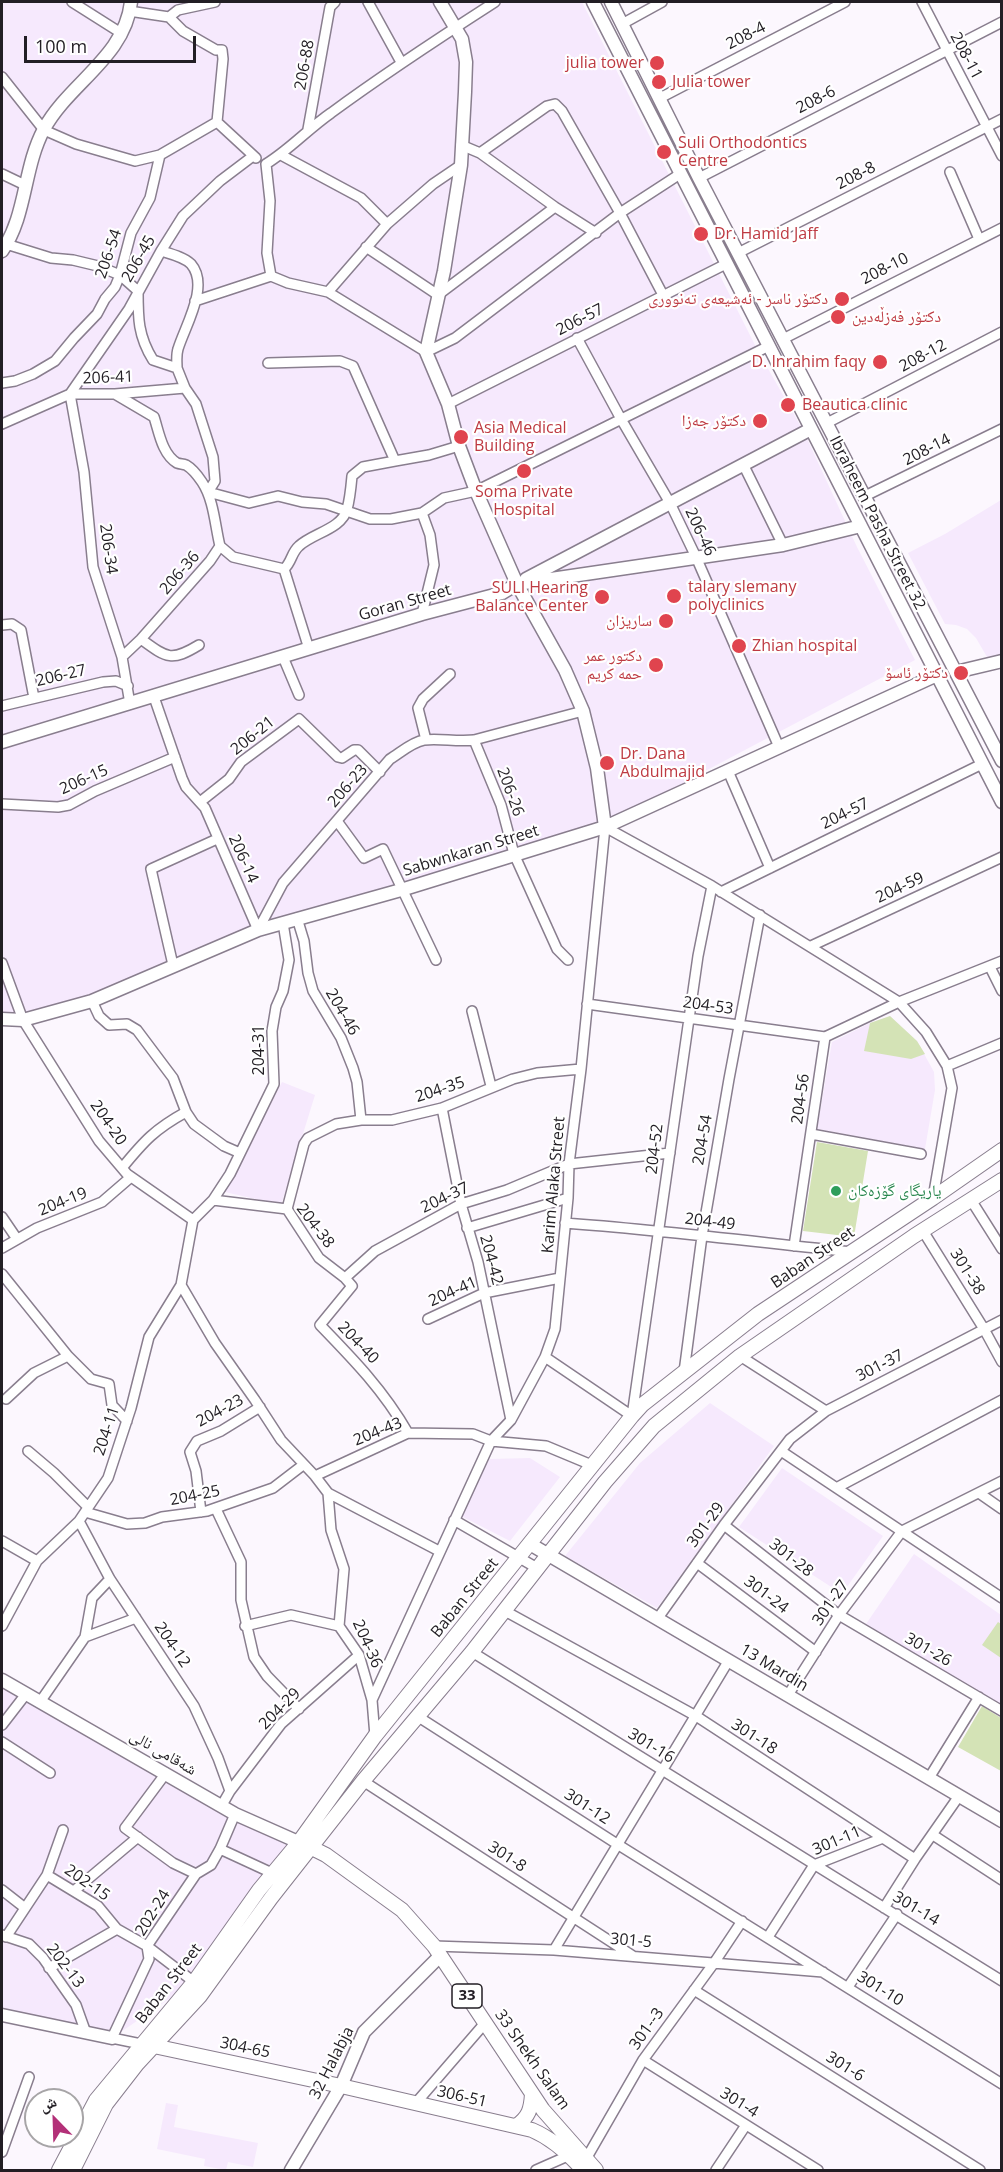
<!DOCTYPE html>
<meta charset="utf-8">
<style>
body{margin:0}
#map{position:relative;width:1003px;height:2172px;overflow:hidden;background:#fcf7fe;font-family:"Open Sans","Noto Naskh Arabic",sans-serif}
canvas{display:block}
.frame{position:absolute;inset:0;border:3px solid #221e24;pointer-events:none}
.north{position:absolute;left:24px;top:2088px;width:60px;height:60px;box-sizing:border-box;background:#fff;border:2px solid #a7a5a7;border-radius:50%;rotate:337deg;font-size:16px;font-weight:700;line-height:24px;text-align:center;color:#221e24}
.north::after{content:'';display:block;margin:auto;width:21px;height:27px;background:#b33078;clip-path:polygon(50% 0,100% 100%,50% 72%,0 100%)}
.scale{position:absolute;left:24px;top:36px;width:172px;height:27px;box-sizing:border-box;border:3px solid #221e24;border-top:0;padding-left:8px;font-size:18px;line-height:21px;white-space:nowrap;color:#221e24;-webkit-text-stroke:4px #fff;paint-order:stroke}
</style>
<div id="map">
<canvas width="1003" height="2172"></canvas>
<div class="frame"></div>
<div class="north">ش</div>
<div class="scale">100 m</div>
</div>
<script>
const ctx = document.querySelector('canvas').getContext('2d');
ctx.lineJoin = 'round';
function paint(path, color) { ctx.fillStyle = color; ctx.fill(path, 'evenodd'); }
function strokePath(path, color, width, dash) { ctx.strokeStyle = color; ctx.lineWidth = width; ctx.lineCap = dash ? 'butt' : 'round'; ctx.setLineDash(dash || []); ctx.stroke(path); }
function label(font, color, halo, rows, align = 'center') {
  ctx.font = font + ' "Open Sans","Noto Naskh Arabic",sans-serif'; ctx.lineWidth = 4.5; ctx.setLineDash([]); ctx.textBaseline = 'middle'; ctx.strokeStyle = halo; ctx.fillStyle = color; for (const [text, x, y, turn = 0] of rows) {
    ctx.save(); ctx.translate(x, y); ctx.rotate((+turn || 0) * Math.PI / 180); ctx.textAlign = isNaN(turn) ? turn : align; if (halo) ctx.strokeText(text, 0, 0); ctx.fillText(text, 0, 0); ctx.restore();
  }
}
const built = new Path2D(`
 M2,2h580l176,349 46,81 53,115 58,113 -325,172 -293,86 -205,83 -90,18z
 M1001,500v154l-14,3 -11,-19 -9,-9 -11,-4 -11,-1 -37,-71 37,-19z
 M890,1016l27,25 17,31 1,18 -10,59 -108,-20 15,-87 38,-19z
 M282,1082l33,13 -34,110 -56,-13z
 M710,1403l64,43 -117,162 -92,-52 75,-93z
 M530,1458l30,19 -50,64 -49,-25 28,-57z
 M782,1468l101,68 -41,58 -103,-67z
 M914,1554l87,61v92l-135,-83z
 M2,1680l297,162 -105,140 -82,56 -110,-23z
 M166,2103l12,2 -4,22 84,16 -5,24 -25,-5 -2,8 -22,-4 1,-7 -48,-10z`);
const green = new Path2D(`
 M890,1016l27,25 8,13 -14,5 -47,-8 6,-28z
 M817,1142l51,9 -14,86 -51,-6z
 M998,1622l3,2v34l-19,-13z
 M982,1706l19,12v53l-43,-24z`);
const street = new Path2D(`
 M72,2l49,31
 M215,2l-37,8 -9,7 14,14 33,19h6l1,9 -6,63
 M368,2l33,60
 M922,2l80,154
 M129,11l40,6
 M622,24l40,-22
 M2,77l42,53 32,14 59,17 25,-6 57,-33
 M660,98l185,-96
 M217,122l39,36
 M308,129l22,-122 5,-5
 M461,145l19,8 75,54 41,26
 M480,153l67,-47 8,-2 7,7 58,102 43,82
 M281,155l80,43 26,26
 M266,164c23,-14 42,-35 65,-51 53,-39 108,-75 164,-111
 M266,164l4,37 -3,52 4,23
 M950,172l29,67
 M2,174l23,11
 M699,178l303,-156
 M2,246l4,-2 45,14 22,2 25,6 22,9 18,16c0,27 0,45 15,69l24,8 8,20 11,16 17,53 2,24 -7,11 41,11 29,-7 24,6 24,2 44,15h21l31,-6 22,-15 32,-7 293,-145
 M366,247l72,48 117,-88
 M161,251c10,3 23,6 30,13 19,22 -6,62 -13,85 -2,6 -1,13 -1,19
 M738,253l264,-134
 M328,292l59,-68 46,-40 28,-19
 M195,301l76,-25 17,7 40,9 98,60 29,-14 165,-125 60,-39
 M577,338l44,81 49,84 26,54 83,190
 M783,339l219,-111
 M268,363l72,-2 13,5 42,95 34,-6 30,-9
 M2,383l13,-2 18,-7 22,-13 19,-23 23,-24 8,-15 10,-12 5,-12 11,-42 19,-35 10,-43
 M70,394l14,78 9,95 29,90 8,47
 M70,394l59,-85 32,-58 22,-35 37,-35 33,-25
 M115,394l39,23c5,15 8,37 23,46 3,1 6,1 9,2 7,4 12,11 16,17 12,18 13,44 18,64l-10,15 -69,78 -19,18
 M448,404l278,-140
 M827,423l175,-91
 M2,424l68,-30h45l70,-6
 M743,464l40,81
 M865,496l137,-67
 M220,546l13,11 51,12
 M284,569c8,-7 7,-16 15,-23 14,-13 43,-17 48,-37 3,-10 4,-22 5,-33l11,-9 32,-6
 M284,569l25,80
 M422,614l12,-49 -4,-30 -8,-22
 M2,625l10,-1 9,6 13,68
 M141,639c26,19 30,23 58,6
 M283,657l16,38
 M154,697l28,81 4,9 19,21 53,122
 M2,706l101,-24 13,-1 12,5
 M426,740l-8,-32 5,-9 27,-25
 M474,740l27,65 13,49 43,95 11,11
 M728,771l42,97
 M200,802l29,-23 12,-17 58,-43 39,38 4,1 12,-8h4l22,22
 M2,804l56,3 11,-2 26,-14 80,-34
 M337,821l27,37 19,-9 53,111
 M721,892l261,-128
 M297,918l7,23 4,32 5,18 28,47 12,30 4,14 4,38
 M258,930l25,-47 107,-124c10,-6 22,-17 34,-19 15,-2 33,2 50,0l109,-29
 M811,946l191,-89
 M2,963l21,57 76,121 28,33 66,46
 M173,965l-22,-96 66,-30
 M990,967l12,24
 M92,1001l7,15 10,9 18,-1 10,6 36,48 13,34 8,12 30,22 16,7
 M587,1004l238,33
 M472,1011l19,75
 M947,1066l55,-23
 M442,1108l19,96 17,58 33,158
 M811,1134l110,20
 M122,1168c22,-27 33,-39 64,-56
 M213,1200l17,-26 44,-90 -2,-53 4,-24 7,-16 6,-31 -6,-37
 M971,1200l31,49
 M287,1209l17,-65 4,-6 28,-14 25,-4h31l50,-12 71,-29 24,-6 44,-4
 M2,1217l15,22
 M193,1220l20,-20 74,9 32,49 26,20 7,8 -32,39c34,35 64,66 88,108
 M565,1223c96,7 191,19 287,29
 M467,1228l101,-30
 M923,1231l61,98 18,33
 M794,1246l31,-209 74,-35 103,-41
 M2,1248l35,-20 65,-26 29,-25
 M2,1274l66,82
 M345,1278l30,-27 86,-47 46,-14 62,-26 101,-11
 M181,1285l34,58 40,57 26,40 34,36 13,17 111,58
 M428,1319l56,-26 76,-15
 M740,1356l86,55
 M545,1357l87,59 66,-460 14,-70
 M684,1372l18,-136 27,-157 31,-164
 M6,1399l28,-26 34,-17 23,23 18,5 3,21 15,16
 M28,1451l26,22 34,34
 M781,1451l221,147
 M315,1476l93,-43 65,1 18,7 55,5 48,20
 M838,1487l164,-87
 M328,1493l3,37 13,39 -5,57 20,29 13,45
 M979,1493l23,16
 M216,1509l25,53v38l13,57 13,19 32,33
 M85,1512l42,12 18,-1 17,-6 45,-6 66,-23 30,-23
 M201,1512l-5,-41 -6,-19 7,-11 24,-10 39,-24
 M454,1520l83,48
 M79,1521l31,58 84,127 24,52 12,33
 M724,1525l115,90 163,96
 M2,1541l35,20
 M697,1563l119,89
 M505,1611l191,105 219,143 44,-63
 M658,1618l66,-93 66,-86 36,-28 176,-91
 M2,1626l35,-65 42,-40 29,-43 23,-70 18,-71 32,-52 12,-65
 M245,1626l46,-11 48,11
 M85,1637l51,-19
 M472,1652l530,329
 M788,1695l51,-80 63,-84 100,-50
 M40,1702l45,-65 7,-39 18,-19
 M417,1716l200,128 385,240
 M2,1725l24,-31
 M375,1736l-3,-36 119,-259 20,-21 34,-63 10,-28 13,-131 1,-34 12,-95 24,-242 107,59 187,116 27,30 21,34 5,22 -19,110
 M2,1742l48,31
 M166,1773l-41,55 48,35 23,11
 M929,1778l50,-81
 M363,1781l270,175
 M222,1805l8,-14 51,-67 78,-69
 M933,1835l69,45
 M220,1849l52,24
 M47,1875l51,31 19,23 30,17 47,36
 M2,1890l23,18
 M75,1890l63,-53
 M884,1908l31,-49
 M2,1935l27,9 14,14 33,47 10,28
 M6,1937l41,-62 16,-45
 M768,1937l46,-72 69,-27
 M434,1946l120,4 269,22
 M554,1950l175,-290
 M49,1968l68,-39
 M848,1987l49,-73
 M694,1990l286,180
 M141,2044l-29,-6 37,-79 -2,-13 49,-72 15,-9 9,-16 15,-35
 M643,2060l175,110
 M415,2104l70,-81
 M2,2152l27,-75
 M586,2159l57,-99 71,-97 28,-42
 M536,2170l34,-15
 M716,2170l30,-45`);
const secondary = new Path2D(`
 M440,2l22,37 4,23 -1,30 -4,73 -17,106 -18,81 22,52 11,42 17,45 41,93 48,86 18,41 14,57 8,59
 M593,2l409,800
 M611,2l88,176 303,583
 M2,251c25,-36 21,-83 42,-122 25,-46 81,-72 87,-127
 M526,579l285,-150
 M956,672l46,-11
 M2,742l420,-128 80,-21 15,-9 266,-39 78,-19
 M2,1019l21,1 69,-19 166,-71 143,-40 204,-63 332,-152
 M530,1544l472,277
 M2,1680l233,134 70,31
 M2,2015l110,23
 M291,2170l50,-84 23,-54 76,-76`);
const primary = new Path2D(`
 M312,1848l14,7 76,55 32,36 109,164 53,60
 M149,2045l192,41 191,44c21,9 37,24 51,40
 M516,2126c13,-9 15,-17 16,-32
 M59,2170l37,-70 98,-118 65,-92 40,-48 76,-106 257,-320 10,-11 116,-91 175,-116 69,-48
 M73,2170l33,-66 31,-40 63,-68 71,-98 92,-117 109,-129 133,-170 49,-56 86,-70 174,-120 88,-56`);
const markers = [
 [657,63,8,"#e0444e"],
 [659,82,8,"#e0444e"],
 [664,152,8,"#e0444e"],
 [701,234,8,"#e0444e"],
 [842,299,8,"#e0444e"],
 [838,317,8,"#e0444e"],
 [880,362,8,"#e0444e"],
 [788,405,8,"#e0444e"],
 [760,421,8,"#e0444e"],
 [461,437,8,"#e0444e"],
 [524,471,8,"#e0444e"],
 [674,596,8,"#e0444e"],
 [602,597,8,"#e0444e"],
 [666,621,8,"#e0444e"],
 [739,646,8,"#e0444e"],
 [656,665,8,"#e0444e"],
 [961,673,8,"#e0444e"],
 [607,763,8,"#e0444e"],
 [836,1191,6,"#2e9e5b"]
];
const shields = [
 [467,1996,30]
];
const shieldNames = [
 ["33",467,1996]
];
const streetNames = [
 ["208-4",746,36,-27],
 ["208-11",966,56,62],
 ["206-88",305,65,-80],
 ["208-6",816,100,-27],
 ["208-8",856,176,-27],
 ["206-54",109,254,-71],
 ["206-45",139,259,-60],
 ["208-10",885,269,-27],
 ["206-57",580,320,-27],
 ["208-12",923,356,-28],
 ["206-41",108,378,-2],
 ["208-14",927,450,-27],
 ["Ibraheem Pasha Street 32",877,523,63],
 ["206-46",700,532,65],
 ["206-34",108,549,82],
 ["206-36",180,573,-49],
 ["Goran Street",405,603,-16],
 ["206-27",61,676,-13],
 ["206-21",253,736,-39],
 ["206-15",84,780,-24],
 ["206-23",348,786,-49],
 ["206-26",510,792,70],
 ["204-57",845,814,-26],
 ["Sabwnkaran Street",471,851,-17],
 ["206-14",243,859,66],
 ["204-59",900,888,-25],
 ["204-53",708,1006,8],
 ["204-46",342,1012,60],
 ["204-31",259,1050,-90],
 ["204-35",440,1090,-18],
 ["204-56",801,1099,-82],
 ["204-20",108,1123,55],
 ["204-54",703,1140,-80],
 ["204-52",655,1149,-83],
 ["Karim Alaka Street",554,1185,-85],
 ["204-37",445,1198,-25],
 ["204-19",63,1202,-22],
 ["204-49",710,1222,7],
 ["204-38",315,1226,53],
 ["Baban Street",813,1258,-34],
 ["204-42",491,1260,75],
 ["301-38",967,1272,58],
 ["204-41",453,1292,-24],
 ["204-40",358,1343,46],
 ["301-37",880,1366,-27],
 ["204-23",220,1411,-28],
 ["204-11",107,1431,-72],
 ["204-43",378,1432,-22],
 ["204-25",195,1496,-11],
 ["301-29",706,1525,-54],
 ["301-28",791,1558,38],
 ["301-24",766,1595,37],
 ["Baban Street",465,1598,-51],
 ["301-27",831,1603,-55],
 ["204-36",367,1644,66],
 ["204-12",172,1645,56],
 ["301-26",928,1650,30],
 ["13 Mardin",774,1668,31],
 ["204-29",280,1709,-45],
 ["301-18",754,1737,33],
 ["301-16",651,1746,32],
 ["شەقامی نالی",163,1753,30],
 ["301-12",587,1807,33],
 ["301-11",837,1841,-23],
 ["301-8",507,1857,33],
 ["202-15",87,1883,35],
 ["301-14",916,1909,31],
 ["202-24",153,1913,-58],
 ["301-5",631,1941,5],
 ["202-13",65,1966,53],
 ["Baban Street",169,1984,-52],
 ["301-10",880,1989,32],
 ["301--3",647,2029,-55],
 ["304-65",245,2048,12],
 ["33 Shekh Salam",532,2060,55],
 ["32 Halabja",332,2063,-63],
 ["301-6",845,2067,32],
 ["306-51",462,2097,13],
 ["301-4",739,2103,32]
];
const healthNames = [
 ["julia tower",644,63,"right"],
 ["Julia tower",672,82],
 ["Suli Orthodontics",678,143],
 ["Centre",678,161],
 ["Dr. Hamid Jaff",714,234],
 ["دکتۆر ناسر - ئەشیعەی تەنووری",828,299,"right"],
 ["دکتۆر فەزڵەدین",852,317],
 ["D. Inrahim faqy",866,362,"right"],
 ["Beautica clinic",802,405],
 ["دکتۆر جەزا",746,421,"right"],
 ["Asia Medical",474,428],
 ["Building",474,446],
 ["Soma Private",524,492,"center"],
 ["Hospital",524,510,"center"],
 ["talary slemany",688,587],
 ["polyclinics",688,605],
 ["SULI Hearing",588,588,"right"],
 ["Balance Center",588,606,"right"],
 ["ساريزان",652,621,"right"],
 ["Zhian hospital",752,646],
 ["دكتور عمر",642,656,"right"],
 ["حمه كريم",642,674,"right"],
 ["دکتۆر ئاسۆ",948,673,"right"],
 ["Dr. Dana",620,754],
 ["Abdulmajid",620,772]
];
const leisureNames = [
 ["یاریگای گۆزەکان",848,1191]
];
paint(built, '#f6e9fd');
paint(green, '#d4e3b6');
strokePath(street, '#897e8e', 12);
strokePath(secondary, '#897e8e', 15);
strokePath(primary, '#897e8e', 16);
strokePath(street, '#fff', 9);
strokePath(secondary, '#fff', 12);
strokePath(primary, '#fff', 14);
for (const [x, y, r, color] of markers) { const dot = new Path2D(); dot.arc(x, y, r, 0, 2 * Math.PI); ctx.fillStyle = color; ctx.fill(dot); strokePath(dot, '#fff', 2); }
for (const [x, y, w] of shields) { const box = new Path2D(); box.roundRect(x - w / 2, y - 12, w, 24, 4.5); ctx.fillStyle = '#fff'; ctx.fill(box); strokePath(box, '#221e24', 1.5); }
label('bold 15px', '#221e24', null, shieldNames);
label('16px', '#221e24', '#fff', streetNames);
label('16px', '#be3a42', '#fff', healthNames, 'left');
label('16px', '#27864d', '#fff', leisureNames, 'left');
</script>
